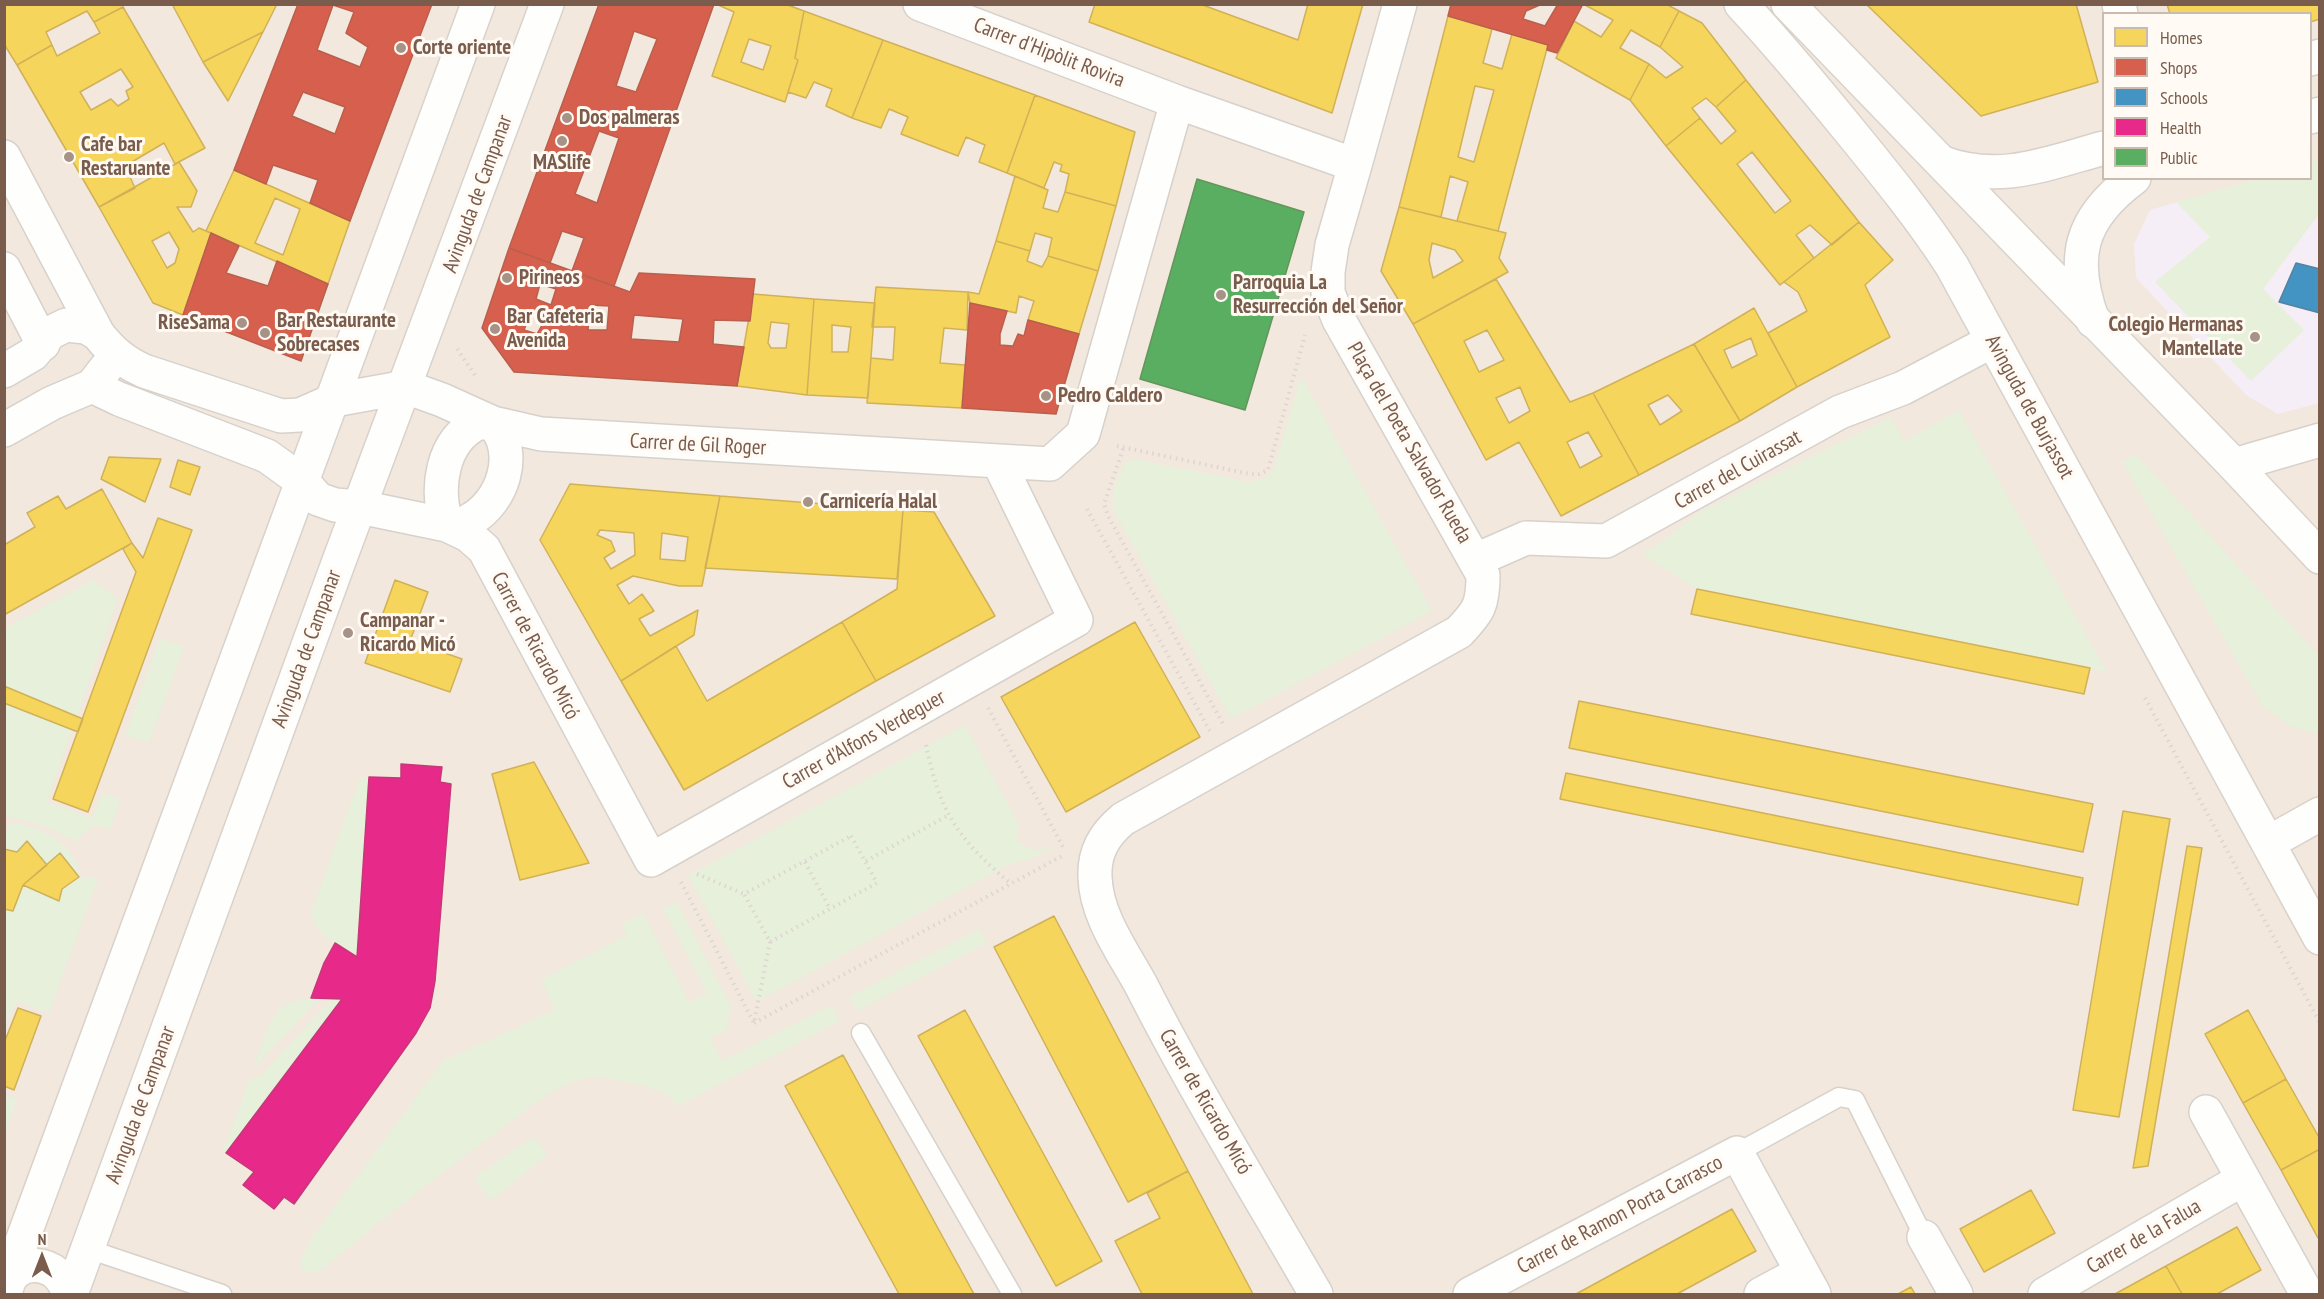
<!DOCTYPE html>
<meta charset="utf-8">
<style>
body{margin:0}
#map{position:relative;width:2324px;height:1299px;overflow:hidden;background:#f9f5f0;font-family:"PT Sans Narrow",sans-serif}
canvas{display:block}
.frame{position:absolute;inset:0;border:6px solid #7a5c4d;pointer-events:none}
.legend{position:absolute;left:2102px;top:12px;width:210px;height:168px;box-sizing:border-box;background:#fffaf3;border:2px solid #cabbb1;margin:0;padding:8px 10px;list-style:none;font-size:18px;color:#7a5c4d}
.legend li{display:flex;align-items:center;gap:12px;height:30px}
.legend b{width:30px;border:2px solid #cabbb1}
.north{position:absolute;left:12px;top:1227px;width:60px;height:60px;-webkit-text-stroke:4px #fffaf3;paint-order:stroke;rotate:0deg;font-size:16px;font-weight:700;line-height:24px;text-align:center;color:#7a5c4d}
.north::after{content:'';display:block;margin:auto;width:21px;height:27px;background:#7a5c4d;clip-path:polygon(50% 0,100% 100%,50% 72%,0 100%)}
</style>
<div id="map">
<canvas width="2324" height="1299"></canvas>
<div class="frame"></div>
<ul class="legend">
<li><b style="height:16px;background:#f6d55c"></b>Homes</li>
<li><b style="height:16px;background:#d6604d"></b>Shops</li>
<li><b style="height:16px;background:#4393c3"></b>Schools</li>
<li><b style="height:16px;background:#e7298a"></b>Health</li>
<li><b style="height:16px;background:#5aae61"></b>Public</li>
</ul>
<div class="north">N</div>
</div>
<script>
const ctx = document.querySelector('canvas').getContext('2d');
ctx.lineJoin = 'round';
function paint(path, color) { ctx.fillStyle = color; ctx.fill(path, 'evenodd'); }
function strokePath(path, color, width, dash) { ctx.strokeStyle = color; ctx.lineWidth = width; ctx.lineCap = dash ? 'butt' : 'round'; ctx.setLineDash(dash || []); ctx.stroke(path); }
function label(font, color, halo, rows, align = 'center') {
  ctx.font = font + ' "PT Sans Narrow",sans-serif'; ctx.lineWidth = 6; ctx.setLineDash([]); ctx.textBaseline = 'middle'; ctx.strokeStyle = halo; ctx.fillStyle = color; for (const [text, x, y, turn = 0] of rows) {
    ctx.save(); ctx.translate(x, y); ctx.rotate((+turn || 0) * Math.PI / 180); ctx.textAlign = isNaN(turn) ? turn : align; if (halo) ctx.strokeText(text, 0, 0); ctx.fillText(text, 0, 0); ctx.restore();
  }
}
const residential = new Path2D(`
 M5,5h2314v1289h-2314zM2104,14h206v164h-206z`);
const education = new Path2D(`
 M2319,160v243l-41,11 -32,-19 -110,-117 -2,-34 16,-34 107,-31 53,-1 1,-16z`);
const green = new Path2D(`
 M2319,160v54l-56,75 41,41 -53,51 -96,-99 55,-45 -34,-35 81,-23 53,-1 1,-16z
 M1301,376l131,235 -201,108 -118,-209c-2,-15 4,-41 17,-50h9l105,21c14,1 22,0 30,-13z
 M1959,410l148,262 -410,-83 -54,-34 57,-43 191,-95 13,24z
 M2136,454l183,202v78l-29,-8 -27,-19 -141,-245z
 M93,580l25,19 -41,117 -72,-30 -1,-57z
 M160,638l24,9 -35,96 -24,-8z
 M5,703l67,27 -25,72 45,16 10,-25 19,6 -11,30 -17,-4 -17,16 -40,-18 -31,-7z
 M965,725l55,101 -2,2v14l18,9 20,-4 -27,13 -18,3 -254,139 -69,-126z
 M360,777h9l-12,180c-17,-11 -45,-24 -46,-45z
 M11,823c29,2 67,22 68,54l19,2 -49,134 -33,-12 -11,29v-121l8,2 10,-26 35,16 4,-12 17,-12 -19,-24 -13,12 -20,-23 -10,10 -12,-3v-17z
 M677,902l54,104 -4,23 -17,9 12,23 109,-56 9,16 -162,85c-3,-3 -6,-8 -9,-10 -16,-10 -66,-21 -84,-18 -29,6 -65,37 -89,55 -60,44 -118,89 -175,138 -32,9 -17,-20 -9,-34l131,-176 112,-51 -14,-30 86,-45 -6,-11 22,-11 46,89 18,-9 -44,-84z
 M979,929l8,14 -130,68 -8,-14z
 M320,998l-66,70c15,-41 14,-70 66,-70z
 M332,999h10l-115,154 -4,-3 26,-69 11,-5z
 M4,1095l13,4 -11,30 -1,-1z
 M532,1138l4,1 12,15 -54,45 -6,-1 -12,-16v-6z`);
const homes = new Path2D(`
 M4,4h118l1,3 -29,15 -7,-11 -41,21 6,13 -35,20 -13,-21z
 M172,4h105l-14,28 -60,30z
 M716,4h69l19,7 -9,47 3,2 -13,42 -73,-26 22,-64zM749,39l22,7 -8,24 -22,-8z
 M1095,4h105l98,36 10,-36h55l-31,109 -243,-91z
 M1666,4l13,7 -19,36 -29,-17 -11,18 29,16 -19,36 -74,-42 18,-37 27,16 12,-17 -30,-16z
 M1866,4h210l22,78 -117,34z
 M2167,4h153v15l-10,3v-8h-140z
 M123,7l82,141 -30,16 -11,-21 -39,23 10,22 -36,19 -82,-142 35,-20 5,11 43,-23 -6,-11zM121,69l12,18 -7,4 3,8 -11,7 -7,-7 -20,11 -11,-18z
 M804,11l79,29 -31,78 -26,-12 6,-17 -18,-7 -8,16 -18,-6 10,-32 -3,-2z
 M1679,11l23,12 44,57 -30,27 -10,-9 -14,10 8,10 -34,28 -36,-46 19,-36 17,14 17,-11 -23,-20z
 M1448,16l44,13 -9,34 19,6 10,-35 36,11 -50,186 -41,-10 11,-39 -18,-6 -9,41 -42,-10zM1475,86l19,4 -20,72 -16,-5z
 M263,32l-35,69 -25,-39z
 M883,40l152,55 -28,78 -28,-11 6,-17 -19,-8 -8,19 -57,-22 7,-17 -19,-8 -8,19 -29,-10z
 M1746,80l113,142 -27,23 -22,-20 -14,10 18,23 -34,27 -114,-139 34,-28 21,26 15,-13 -20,-24zM1752,152l39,49 -16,12 -38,-49z
 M1035,95l100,37 -19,74 -51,-14 4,-18 -9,-3 2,-6 -8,-3 -10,26 -37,-15z
 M179,162l18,29 -6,16h-14l16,25 6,-4 12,5 -28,82 -30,-12 -54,-96zM169,232l10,17 -4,14 -8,5 -15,-27z
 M234,170l116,51 -22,63 -122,-53zM275,198l25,11 -17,46 -28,-12z
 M1015,176l33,14 -5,18 15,4 7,-20 51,14 -18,65 -50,-15 4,-18 -17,-5 -5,18 -34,-10z
 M1399,207l107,26 -7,25 9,14 -95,52 -32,-53zM1432,243l23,7 8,11 -30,17 -4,-18z
 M1859,222l34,38 -28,25 25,52 -93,50 -29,-54 39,-22 -9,-19 -14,-10z
 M996,241l34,10 -3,10 15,6 6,-11 50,15 -19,63 -51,-14 6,-19 -15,-5 -3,17 -46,-10 -2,-11 11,2z
 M1496,279l74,123 23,-9 46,82 -78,41 -42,-74 -33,18 -73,-136zM1487,330l17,30 -25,12 -15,-31zM1520,387l10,24 -21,12 -13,-25zM1588,432l14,24 -22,12 -13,-26z
 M876,287l92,5 -1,38 -23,-2 -4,35 25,2 -3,43 -95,-5 4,-45 22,2 2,-33h-23z
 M753,294l61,5 -7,96 -70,-9zM771,322l18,2 -3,24h-15l-3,-5z
 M814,299l61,4 -7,95 -61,-3zM832,325l19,2 -3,25h-16z
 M1754,308l43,79 -57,34 -46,-77zM1751,338l6,17 -25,13 -8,-18z
 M1694,344l46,77 -101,54 -46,-82zM1668,395l14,16 -22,14 -12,-20z
 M109,457l52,2 -16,43 -44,-23z
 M178,460l22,7 -10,28 -20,-8z
 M570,484l150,12 -18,90h-23l-46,-10 -16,9 12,19 13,-10 12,17 -15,8 11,17 48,-26 -4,25 -73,46 -81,-141zM600,530l34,3 1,22 -24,14 -7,-11 11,-7 -4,-10 -14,-6zM662,533l26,4 -3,24 -25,-2z
 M102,489l30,54 -128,72v-70l31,-18 -8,-14 31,-17 8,13z
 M720,496l183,14 -6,69 -192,-11z
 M903,510l31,2 61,104 -119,65 -34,-59 55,-33z
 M158,518l34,12 -104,282 -35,-13 83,-227 -13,-23 9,-6 11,15z
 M395,580l33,12 -18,49 52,18 -12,33 -85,-29z
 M1697,589l393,79 -6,26 -393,-80z
 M842,622l34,59 -192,109 -63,-109 55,-35 31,55z
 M1135,622l65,115 -134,75 -65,-115z
 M4,686l79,33 -5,13 -74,-29z
 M1579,701l514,103 -10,48 -514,-104z
 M534,762l55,101 -69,17 -28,-106z
 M1566,773l517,105 -5,27 -518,-106z
 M2123,811l47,8 -51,298 -46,-7z
 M27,841l20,24 -24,20 -10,26 -9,-2v-60l13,3z
 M2187,846l15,2 -54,318 -15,2z
 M60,853l19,24 -17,12 -3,12 -36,-16z
 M1054,916l134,255 -60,31 -134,-255z
 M18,1008l23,8 -27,74 -10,-4v-43z
 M965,1010l137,251 -46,25 -138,-250z
 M2248,1010l38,69 -43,24 -38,-69z
 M843,1055l131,239h-75l-114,-208z
 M2286,1079l34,60v10l-39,21 -38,-67z
 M2320,1149v88l-2,1 -37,-68z
 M1188,1171l65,123h-111l-27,-53 45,-23 -13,-25z
 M2031,1190l24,43 -71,39 -24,-43z
 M1732,1209l24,42 -79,43h-101z
 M2237,1227l24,43 -44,24h-35l-16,-28z
 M2166,1266l16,28h-67z
 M1911,1287l4,7h-17z`);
const shops = new Path2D(`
 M298,4h134l-82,217 -40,-18 8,-23 -45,-15 -7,19 -32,-14zM333,5l21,7 -8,21 22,14 -8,20 -43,-17zM303,92l42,15 -10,27 -43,-18z
 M599,4h115l-100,282 -42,-15 12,-33 -22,-7 -12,32 -41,-15zM634,31l23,8 -21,53 -20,-6zM599,131l20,7 -22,65 -22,-9z
 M1451,4h91l-16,7 -3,8 22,7 13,-22h25l-26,49 -10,-3 1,-5 -100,-29z
 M211,233l28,13 -13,27 42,13 9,-25 51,23 -27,77 -118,-46z
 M509,248l121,44 9,-19 116,6 -5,42 -36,-1 -1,24 31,3 -7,39 -223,-14 -32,-44zM540,284l16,5 -5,16 -15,-6zM590,305l19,1 -2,24h-19zM531,312l15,6 -9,16 -13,-4zM634,315l49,4 -4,23 -48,-3z
 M970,303l37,8 -7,23v11l13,1 5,-12 6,2 4,-16 51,14 -23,80 -94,-6z`);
const schools = new Path2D(`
 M2296,263l24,6v44l-41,-11z`);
const health = new Path2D(`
 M401,764l41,3 -2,15 11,2 -16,197 -5,27 -14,25 -122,171 -10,-7 -10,12 -31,-24 11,-13 -28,-19 116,-154 -31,-1 13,-35 11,-20 22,14 12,-180 32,1z`);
const public = new Path2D(`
 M1197,179l107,33 -59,198 -105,-31z`);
const path = new Path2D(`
 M457,349l18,26
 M1117,446l133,28h9l9,-4 37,-135
 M1123,449l-19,55 4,12 115,208
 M1087,509l123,222
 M2145,698l175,325
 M988,708l75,139
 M926,745c14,68 32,94 84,138
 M851,836l26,47 -107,59 -26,-48z
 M866,861l81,-45
 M805,862l25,47
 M697,874l47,20
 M681,882l73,141 16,-81
 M754,1023l308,-167`);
const service = new Path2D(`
 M861,1033l151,261
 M1737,1153l102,-56 16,3 69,137
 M88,1249l134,45`);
const minor = new Path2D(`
 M920,4l257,98
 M2119,4l2,10
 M2310,59l10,-3
 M2310,117l10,-3
 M4,157l94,177c13,17 26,28 46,37l137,45 19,-1 34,-15 72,-13 36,13 51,23 48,11 509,30 33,-30 94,-332 178,63 -23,80 -4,27v21l11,27 144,255c0,30 -4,36 -24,57l-336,187c-19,16 -29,33 -28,58 1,39 28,75 46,108 54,106 116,207 175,309
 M1943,163c57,21 105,0 161,-15
 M1355,165l45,-161
 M4,269l39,75
 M2093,321c-23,-63 -14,-102 41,-143
 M4,371l29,-17 17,-21 16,-8 20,2 12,7
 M92,386l27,13 148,57 36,26 15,17 17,6 25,2 87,18 21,10 16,14 167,311 425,-240 -77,-157
 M478,423h15c26,30 10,79 -23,97 -6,4 -15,4 -23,5 -12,-36 -6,-84 31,-102z
 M4,430l48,-27 40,-17 14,-18
 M2234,465l86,-25
 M1476,560l50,-22 80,3 234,-129 63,-24 89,-47
 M2206,1112l101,182
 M1924,1237l32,57
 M1470,1294l267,-141 77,141
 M1761,1294l41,-22
 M2045,1294l198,-115`);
const secondary = new Path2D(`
 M1741,4c38,41 73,83 108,126 36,44 72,88 103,136l368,672
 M1788,4l446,461 86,92
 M2268,843l52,-29
 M4,1290l474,-1286
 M6,1291c5,-36 55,-33 62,3
 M71,1294l268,-733 208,-557`);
const markers = [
 [401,48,6,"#a69286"],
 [567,118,6,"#a69286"],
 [562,141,6,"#a69286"],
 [69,157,6,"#a69286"],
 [507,278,6,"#a69286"],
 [1221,295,6,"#a69286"],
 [242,323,6,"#a69286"],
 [495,329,6,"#a69286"],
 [265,333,6,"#a69286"],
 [2255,337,6,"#a69286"],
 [1046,396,6,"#a69286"],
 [808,502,6,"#a69286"],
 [348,633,6,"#a69286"]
];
const poiNames = [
 ["Corte oriente",413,48],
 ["Dos palmeras",579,118],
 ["Cafe bar",81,145],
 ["Restaruante",81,169],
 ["MASlife",562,163,"center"],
 ["Pirineos",519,278],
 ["Parroquia La",1233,283],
 ["Resurrección del Señor",1233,307],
 ["Bar Cafeteria",507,317],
 ["Avenida",507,341],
 ["Bar Restaurante",277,321],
 ["Sobrecases",277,345],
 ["RiseSama",230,323,"right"],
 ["Colegio Hermanas",2243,325,"right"],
 ["Mantellate",2243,349,"right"],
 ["Pedro Caldero",1058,396],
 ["Carnicería Halal",820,502],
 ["Campanar -",360,621],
 ["Ricardo Micó",360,645]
];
const streetNames = [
 ["Carrer d'Hipòlit Rovira",1049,53,21],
 ["Avinguda de Campanar",478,194,-70],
 ["Avinguda de Burjassot",2029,407,61],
 ["Plaça del Poeta Salvador Rueda",1409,443,60],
 ["Carrer de Gil Roger",698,445,3],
 ["Carrer del Cuirassat",1738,470,-29],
 ["Carrer de Ricardo Micó",535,646,62],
 ["Avinguda de Campanar",307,649,-70],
 ["Carrer d'Alfons Verdeguer",864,740,-29],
 ["Carrer de Ricardo Micó",1205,1102,60],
 ["Avinguda de Campanar",141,1105,-70],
 ["Carrer de Ramon Porta Carrasco",1620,1215,-28],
 ["Carrer de la Falua",2144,1237,-30]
];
paint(residential, '#f2e8de');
paint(education, '#f6eef6');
paint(green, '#e7f0db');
paint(homes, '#f6d55c');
strokePath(homes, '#d1b158', 1.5);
paint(shops, '#d6604d');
strokePath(shops, '#ba5f4d', 1.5);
paint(schools, '#4393c3');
strokePath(schools, '#5482a0', 1.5);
paint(health, '#e7298a');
strokePath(health, '#c63878', 1.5);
paint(public, '#5aae61');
strokePath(public, '#64955b', 1.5);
strokePath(service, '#d7d1cb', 21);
strokePath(minor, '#d7d1cb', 36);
strokePath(secondary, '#d9d2cb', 36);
strokePath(path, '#dcd5d0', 4, [1.5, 4.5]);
strokePath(service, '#fefefd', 18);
strokePath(minor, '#fefefd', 33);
strokePath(secondary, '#fefefd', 33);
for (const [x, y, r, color] of markers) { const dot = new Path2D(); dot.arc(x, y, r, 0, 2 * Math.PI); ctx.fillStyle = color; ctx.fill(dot); strokePath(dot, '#fffaf3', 2); }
label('bold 21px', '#7a5c4d', '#fffaf3', poiNames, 'left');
label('21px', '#7a5c4d', '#fffaf3', streetNames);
</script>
